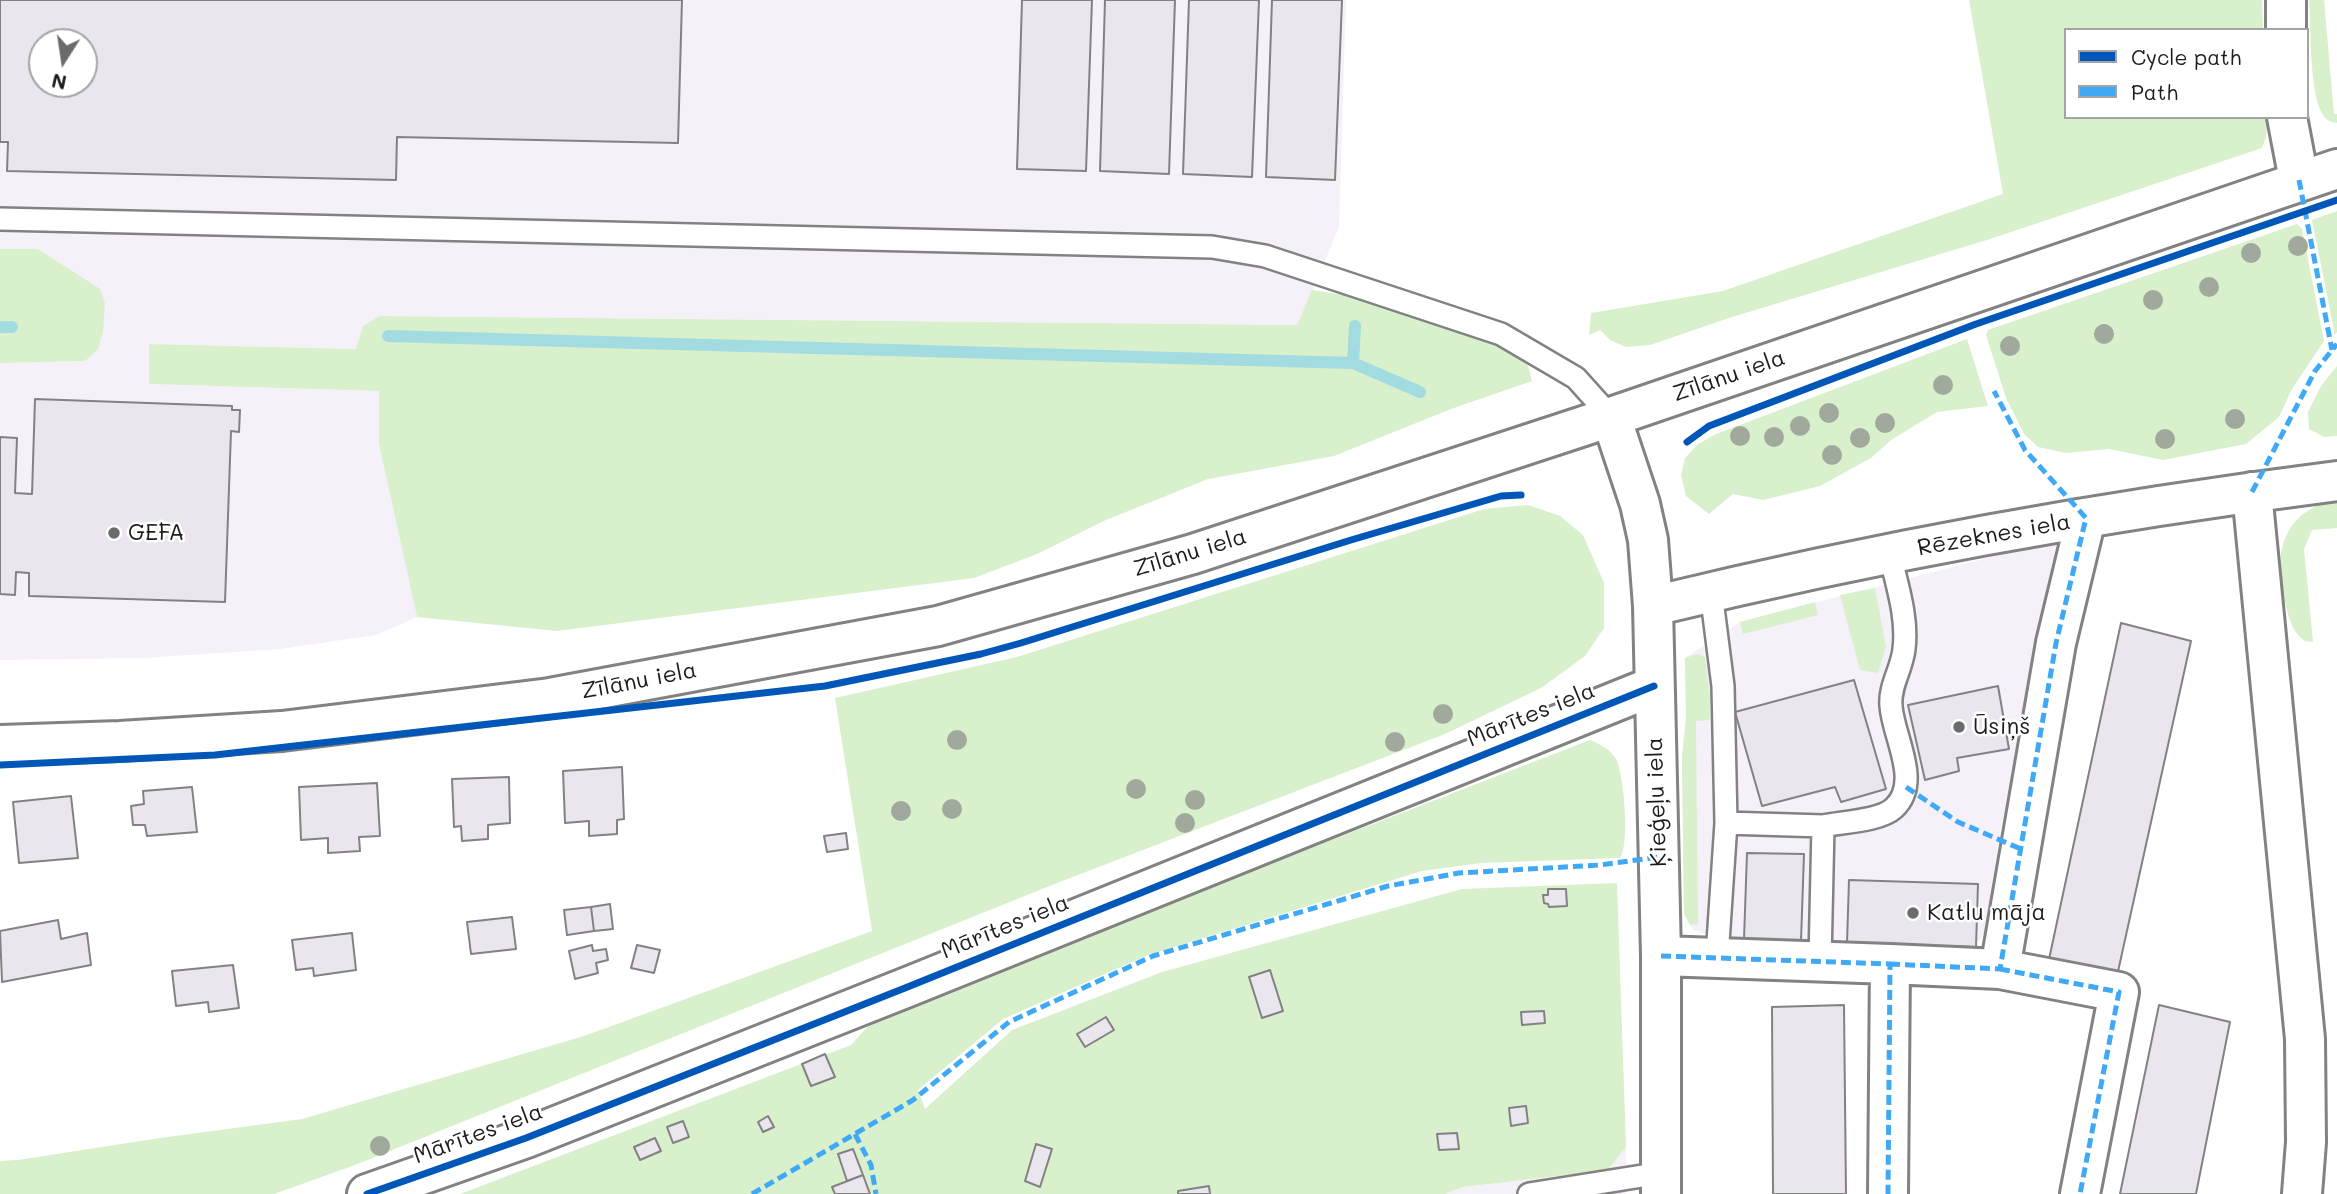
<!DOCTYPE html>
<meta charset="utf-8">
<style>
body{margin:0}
#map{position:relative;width:2337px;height:1194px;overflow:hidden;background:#fff;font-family:Mali,sans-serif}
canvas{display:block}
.legend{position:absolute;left:2064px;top:28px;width:245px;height:91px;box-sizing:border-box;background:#fff;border:2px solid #a4a4a4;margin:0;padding:9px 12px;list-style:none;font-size:21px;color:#1c1c1c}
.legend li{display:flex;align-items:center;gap:14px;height:35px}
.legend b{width:35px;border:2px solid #a4a4a4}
.north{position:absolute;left:28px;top:28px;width:70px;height:70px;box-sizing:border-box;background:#fff;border:2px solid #a4a4a4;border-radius:50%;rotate:192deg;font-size:19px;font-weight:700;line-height:28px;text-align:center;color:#1c1c1c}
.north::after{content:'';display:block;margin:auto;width:24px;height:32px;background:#6b6b6b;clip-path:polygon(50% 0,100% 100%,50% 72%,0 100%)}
</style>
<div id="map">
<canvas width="2337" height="1194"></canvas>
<ul class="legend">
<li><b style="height:9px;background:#0057b8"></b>Cycle path</li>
<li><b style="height:9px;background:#3fa9f5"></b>Path</li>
</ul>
<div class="north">N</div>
</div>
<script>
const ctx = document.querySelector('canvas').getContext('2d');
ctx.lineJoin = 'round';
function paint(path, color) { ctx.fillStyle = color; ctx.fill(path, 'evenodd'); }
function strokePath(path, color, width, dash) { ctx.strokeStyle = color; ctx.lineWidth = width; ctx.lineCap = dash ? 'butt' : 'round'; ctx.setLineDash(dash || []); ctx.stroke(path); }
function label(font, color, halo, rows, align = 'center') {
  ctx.font = font + ' Mali,sans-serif'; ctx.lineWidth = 5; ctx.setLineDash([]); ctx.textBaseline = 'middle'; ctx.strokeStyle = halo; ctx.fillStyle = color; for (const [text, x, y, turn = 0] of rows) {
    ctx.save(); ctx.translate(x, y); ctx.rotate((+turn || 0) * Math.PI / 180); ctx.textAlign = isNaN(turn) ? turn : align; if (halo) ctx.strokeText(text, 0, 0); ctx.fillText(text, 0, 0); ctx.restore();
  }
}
const built = new Path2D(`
 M0,0h1346l-7,227 -41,98 -919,-9 -16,10 -6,23 -208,-5v40l230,7v53l38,173 -41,18 -96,14 -137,9 -143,2v-297l85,-2 -46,-112h-39zM42,42h42v42h-42z
 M2061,539l-63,303 -6,78 -13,21 -237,5 -49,-16 -9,-16 -2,-156 4,-41 -1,-59 55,-36z
 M1626,1147v47h-181l18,-7 145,-17z`);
const green = new Path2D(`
 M1969,0h293l1,30h-197v87h202l-2,20 -4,11 -272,91 -258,78 -82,28 -24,2 -16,-7 -10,-10 -11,5 2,-22 132,-22 280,-97z
 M2309,0h15l10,114h3v9c-6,-1 -10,-2 -14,-8 -14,-21 -12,-88 -14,-115z
 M2337,211v121l-2,3 -23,-115z
 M2297,224l5,5 22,112 -32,48 -13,28 -33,27 -83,16 -54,-11 -43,4 -28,-6 -14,-13 -18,-36 -20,-63 2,-5z
 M0,249h38l62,40 5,15 -2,28 -5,17 -13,12 -85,2z
 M1312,290l38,6 153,50 25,19 4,16 -81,28 -117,47 -126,23 -102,41 -69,34 -63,24 -417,53 -140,-14 -38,-173v-53l-230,-7v-40l207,5 7,-23 16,-10 918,9z
 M1967,339l21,67 -51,6 -46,28 -20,18 -51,28 -57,14 -30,-6 -24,20 -23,-18 -5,-21 4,-17 13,-14 18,-10z
 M2337,366v70l-13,1 -15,-8 -1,-17 13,-26z
 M2337,500v28l-25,2 -8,19 9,93 -8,-1c-14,-10 -16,-24 -20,-39 -12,-48 -3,-92 52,-102z
 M1528,505l32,11 23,19 21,48v45l-19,28 -44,32 -96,46 -388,149 -702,282 -81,29h-274v-33l18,-1 142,-22 142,-19 282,-83 288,-105 -37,-233 182,-41 467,-148z
 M1875,588l11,59 -8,26 -18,-3 -20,-75z
 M1815,602l3,13 -75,19 -3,-12z
 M1698,654l7,3 5,41 -1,22 -13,1 2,203 -8,1 -6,-11 -2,-156 4,-41 -1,-59z
 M1590,740c10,4 21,10 26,19 8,15 14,87 4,99l-139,5 -59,8 -274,84 -145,64 -85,71 7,19 87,-79 150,-58 300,-83 155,-6 9,264 -18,23 -145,17 -18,7h-985l391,-149 26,-29z`);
const stream = new Path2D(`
 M0,327h12
 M388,336l965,27 2,-37
 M1353,363l67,29`);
const building = new Path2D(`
 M0,0h682l-4,143 -281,-6 -1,43 -389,-9 1,-29h-8zM42,42h42v42h-42z
 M1022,0h70l-6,171 -69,-2z
 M1105,0h70l-6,174 -69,-3z
 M1189,0h70l-7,177 -69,-3z
 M1272,0h70l-7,180 -69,-3z
 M35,399l197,7v4h8l-1,22 -8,-1 -6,171 -196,-6v-23l-13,-1 -1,23 -15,-1v-157l17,1 -2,55 17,1z
 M2121,623l70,18 -74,335 -69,-12z
 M1854,680l32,109 -45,13 -6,-15 -73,19 -27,-94z
 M1998,686l11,63 -52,9 2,13 -34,9 -17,-75z
 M622,767l2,52 -7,1v14l-28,2v-15l-24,2 -2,-52z
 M509,777l1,46 -22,2v14l-26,2 -1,-15 -7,1 -2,-48z
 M377,783l3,53 -21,1 1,14 -32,2v-15l-27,2 -2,-53z
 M192,787l5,45 -50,4 -2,-11h-12l-2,-19 13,-2 -1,-13z
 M71,796l7,62 -59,5 -6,-61z
 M846,833l2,16 -21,3 -3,-16z
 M1747,853l57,1 -3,87 -57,-2z
 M1849,880l129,4 -2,63 -129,-4z
 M1548,889h18l1,17 -18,1 -1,-3 -4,-1 -1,-8h5z
 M610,904l3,25 -19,2 -3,-24z
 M591,907l3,24 -27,4 -3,-25z
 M512,917l4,32 -45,5 -4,-32z
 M58,920l3,19 26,-6 4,32 -89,17 -2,-51z
 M352,933l4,37 -42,6 -1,-8 -17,2 -4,-30z
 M592,945l1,6 13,-2 2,11 -12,3 2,10 -23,6 -6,-28z
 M637,945l23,5 -6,23 -23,-5z
 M233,965l6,43 -30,4 -1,-10 -32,4 -4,-35z
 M1270,970l13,41 -21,7 -13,-41z
 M1844,1005l2,189h-73l-1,-187z
 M2159,1005l71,17 -34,172h-76z
 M1544,1011l1,12 -23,2 -1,-13z
 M1106,1017l8,13 -29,17 -8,-13z
 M825,1054l10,23 -24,9 -9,-22z
 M1526,1106l2,17 -17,3 -2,-18z
 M768,1116l6,11 -11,5 -5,-10z
 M683,1121l6,16 -16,6 -6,-16z
 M1457,1133l2,16 -20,1 -2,-16z
 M655,1138l6,13 -21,9 -6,-13z
 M1036,1144l16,5 -12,38 -15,-6z
 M853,1149l10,26 -16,6 -9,-27z
 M863,1175l7,19h-35l-3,-7z
 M1209,1186l1,8h-32v-3z`);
const lane = new Path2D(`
 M0,219l1212,28 53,9 236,78 75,44 35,39
 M1711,592l12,94 3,137 97,3
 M1717,957l9,-134
 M1820,960l3,-134c19,-4 57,-5 71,-18 28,-26 -1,-71 -3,-102 -2,-20 11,-37 13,-57 4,-31 -7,-64 -14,-94
 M1529,1194l132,-21`);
const street = new Path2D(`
 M2286,0v30
 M2287,117l12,63
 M1611,417l29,87 8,36 5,66 8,350v238
 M2252,492l53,547 1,103 -4,52
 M1653,606c225,-55 454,-96 684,-125
 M1661,956l229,8 -2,230
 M1890,964l110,5 56,-326 30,-125
 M2000,969l119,23 -39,202
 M367,1194l159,-56 379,-150 749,-302`);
const highway = new Path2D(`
 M0,745l120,-4 162,-10 268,-33 388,-72 255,-72 418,-137 726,-248`);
const quiet = new Path2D(`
 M2299,180l33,170
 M2252,492l63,-121 22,-27
 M1906,787l52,35 63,27
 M1661,956l229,8 -2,230
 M1890,964l110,5 56,-326 30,-125 -61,-68 -31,-59
 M2000,969l119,23 -39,202
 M855,1134l16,31 5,29
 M752,1194l161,-94 96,-78 144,-66 235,-70 71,-13 141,-8 59,-8`);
const cycleway = new Path2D(`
 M1687,442l22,-16 267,-102 361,-124
 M0,765l215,-10 610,-69 156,-32 40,-11 330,-103 150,-44 20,-1
 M367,1194l159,-56 379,-150 749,-302`);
const trees = [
 [2298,246],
 [2251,253],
 [2209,287],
 [2153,300],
 [2104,334],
 [2010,346],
 [1943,385],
 [1829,413],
 [2235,419],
 [1885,423],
 [1800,426],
 [1740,436],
 [1774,437],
 [1860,438],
 [2165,439],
 [1832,455],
 [1443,714],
 [957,740],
 [1395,742],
 [1136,789],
 [1195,800],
 [952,809],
 [901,811],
 [1185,823],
 [380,1146]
];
const markers = [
 [114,533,7,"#6b6b6b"],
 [1959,727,7,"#6b6b6b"],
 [1913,913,7,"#6b6b6b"]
];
const streetNames = [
 ["Zīlānu iela",1729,376,-19],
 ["Rēzeknes iela",1994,535,-10],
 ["Zīlānu iela",1190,553,-17],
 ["Zīlānu iela",639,681,-11],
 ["Mārītes iela",1531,715,-22],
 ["Ķieģeļu iela",1657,802,-92],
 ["Mārītes iela",1005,927,-22],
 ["Mārītes iela",478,1134,-20]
];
const poiNames = [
 ["GEFA",128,533],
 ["Ūsiņš",1973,727],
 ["Katlu māja",1927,913]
];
paint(built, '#f6f1f8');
paint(green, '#d8f0cc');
strokePath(stream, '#a2dbe0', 12);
paint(building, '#ebe5ee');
strokePath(building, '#828282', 2);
strokePath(lane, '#828282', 26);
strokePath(street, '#828282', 44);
strokePath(highway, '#828282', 44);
strokePath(lane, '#fff', 21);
strokePath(street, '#fff', 38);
strokePath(highway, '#fff', 38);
strokePath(quiet, '#3fa9f5', 5, [10, 5]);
strokePath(cycleway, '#0057b8', 7);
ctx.fillStyle = '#a0a99c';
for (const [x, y] of trees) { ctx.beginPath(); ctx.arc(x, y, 10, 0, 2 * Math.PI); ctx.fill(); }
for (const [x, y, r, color] of markers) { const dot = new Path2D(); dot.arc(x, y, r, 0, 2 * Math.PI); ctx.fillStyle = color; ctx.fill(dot); strokePath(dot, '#fff', 2.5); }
label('23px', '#1c1c1c', '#fff', streetNames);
label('23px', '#1c1c1c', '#fff', poiNames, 'left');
</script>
